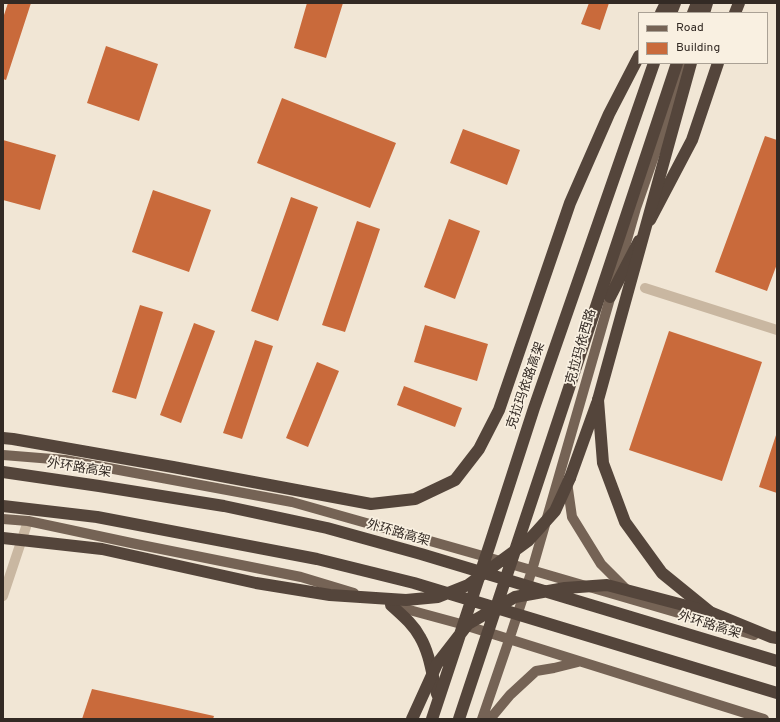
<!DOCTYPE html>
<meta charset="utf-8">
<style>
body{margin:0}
#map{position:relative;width:780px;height:722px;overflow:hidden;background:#f1e6d5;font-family:Overpass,sans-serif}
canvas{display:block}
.frame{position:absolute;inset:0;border:4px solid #332a24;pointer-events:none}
.legend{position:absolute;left:638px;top:12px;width:130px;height:52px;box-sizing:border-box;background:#f9f0e1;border:1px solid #aaa195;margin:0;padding:5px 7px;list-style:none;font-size:12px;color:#332a24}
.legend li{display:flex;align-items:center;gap:8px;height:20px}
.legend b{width:20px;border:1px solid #aaa195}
</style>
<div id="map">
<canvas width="780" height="722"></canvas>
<div class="frame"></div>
<ul class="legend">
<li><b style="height:5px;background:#756355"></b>Road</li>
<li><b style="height:11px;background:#c96a3b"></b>Building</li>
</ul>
</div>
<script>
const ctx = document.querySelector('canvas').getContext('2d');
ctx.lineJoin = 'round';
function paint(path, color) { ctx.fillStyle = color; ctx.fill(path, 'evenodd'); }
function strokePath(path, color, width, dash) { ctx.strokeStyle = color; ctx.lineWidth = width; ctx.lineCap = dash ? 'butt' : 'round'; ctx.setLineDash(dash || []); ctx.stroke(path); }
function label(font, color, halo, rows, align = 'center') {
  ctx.font = font + ' Overpass,"Noto Sans SC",sans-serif'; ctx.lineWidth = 3.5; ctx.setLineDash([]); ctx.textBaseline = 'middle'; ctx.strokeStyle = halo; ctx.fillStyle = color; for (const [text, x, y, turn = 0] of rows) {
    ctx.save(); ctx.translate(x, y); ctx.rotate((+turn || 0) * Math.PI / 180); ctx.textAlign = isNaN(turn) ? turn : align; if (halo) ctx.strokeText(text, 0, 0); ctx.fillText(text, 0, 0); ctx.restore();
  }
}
const building = new Path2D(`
 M8,3h23l-25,77 -3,-1v-61z
 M307,3h36l-17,55 -32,-10z
 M589,3h20l-9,27 -19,-6z
 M106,46l52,18 -19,57 -52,-18z
 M282,98l114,45 -26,65 -113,-45z
 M463,129l57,21 -13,35 -57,-22z
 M765,136l12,4v124l-10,27 -52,-19z
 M3,140l53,15 -16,55 -37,-10z
 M153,190l58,20 -22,62 -57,-20z
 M291,197l27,10 -40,114 -27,-10z
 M449,219l31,12 -25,68 -31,-12z
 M357,221l23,8 -35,103 -23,-7z
 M140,305l23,7 -27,87 -24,-7z
 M194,323l21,8 -34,92 -21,-8z
 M425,325l63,19 -11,37 -63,-19z
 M669,331l93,31 -40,119 -93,-31z
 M255,340l18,6 -31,93 -19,-6z
 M317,362l22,9 -31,76 -22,-9z
 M404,386l58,22 -7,19 -58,-22z
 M777,432v61l-18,-6z
 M92,689l122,27 -1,3h-131z`);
const minor = new Path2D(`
 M645,288l132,42
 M3,596l25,-75`);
const major = new Path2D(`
 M3,455l62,5 227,42 191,54 271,79
 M567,482l5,35 29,47 28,28
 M3,519l25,2 108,23 165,33 53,16
 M391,605l70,19 303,95
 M482,719l27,-79 23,-70 104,-362 49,-141
 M490,719l20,-24 26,-24 18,-3 24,-6`);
const highway = new Path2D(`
 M661,13l5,-10
 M671,13l4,-10
 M693,13l4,-10
 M704,13l3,-10
 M735,13l4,-10
 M650,220l42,-80 26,-77
 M610,297l29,-56
 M598,400l5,63 22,59 37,51 48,39 61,25 6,1
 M3,438l10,1 160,28 198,37 44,-5 40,-19 24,-31 20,-39 71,-207 39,-89 30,-58
 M570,478l27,-75
 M391,605c11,10 22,19 29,32 10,17 12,38 17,57`);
const highwayBridge = new Path2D(`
 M598,400l93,-337
 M3,472l96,14 125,20 103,22 94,26 356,107
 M3,506l94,11 220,42 97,24 363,110
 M3,538l99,11 154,34 74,12 76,5 32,-3 30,-12 60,-44 27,-30 15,-33
 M412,719l25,-55 31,-40 47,-27 50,-9 42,-3 103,27
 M432,719l58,-175 44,-136 120,-345
 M459,719l218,-656`);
const streetNames = [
 ["克拉玛依西路",582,347,-74],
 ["克拉玛依路高架",527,386,-71],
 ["外环路高架",79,469,9],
 ["外环路高架",398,534,16],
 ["外环路高架",709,626,17]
];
paint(building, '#c96a3b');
strokePath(minor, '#c9b7a1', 10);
strokePath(major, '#756355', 10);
strokePath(highway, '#54453b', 12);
strokePath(highwayBridge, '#54453b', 12);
label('13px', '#332a24', '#f9f0e1', streetNames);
</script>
